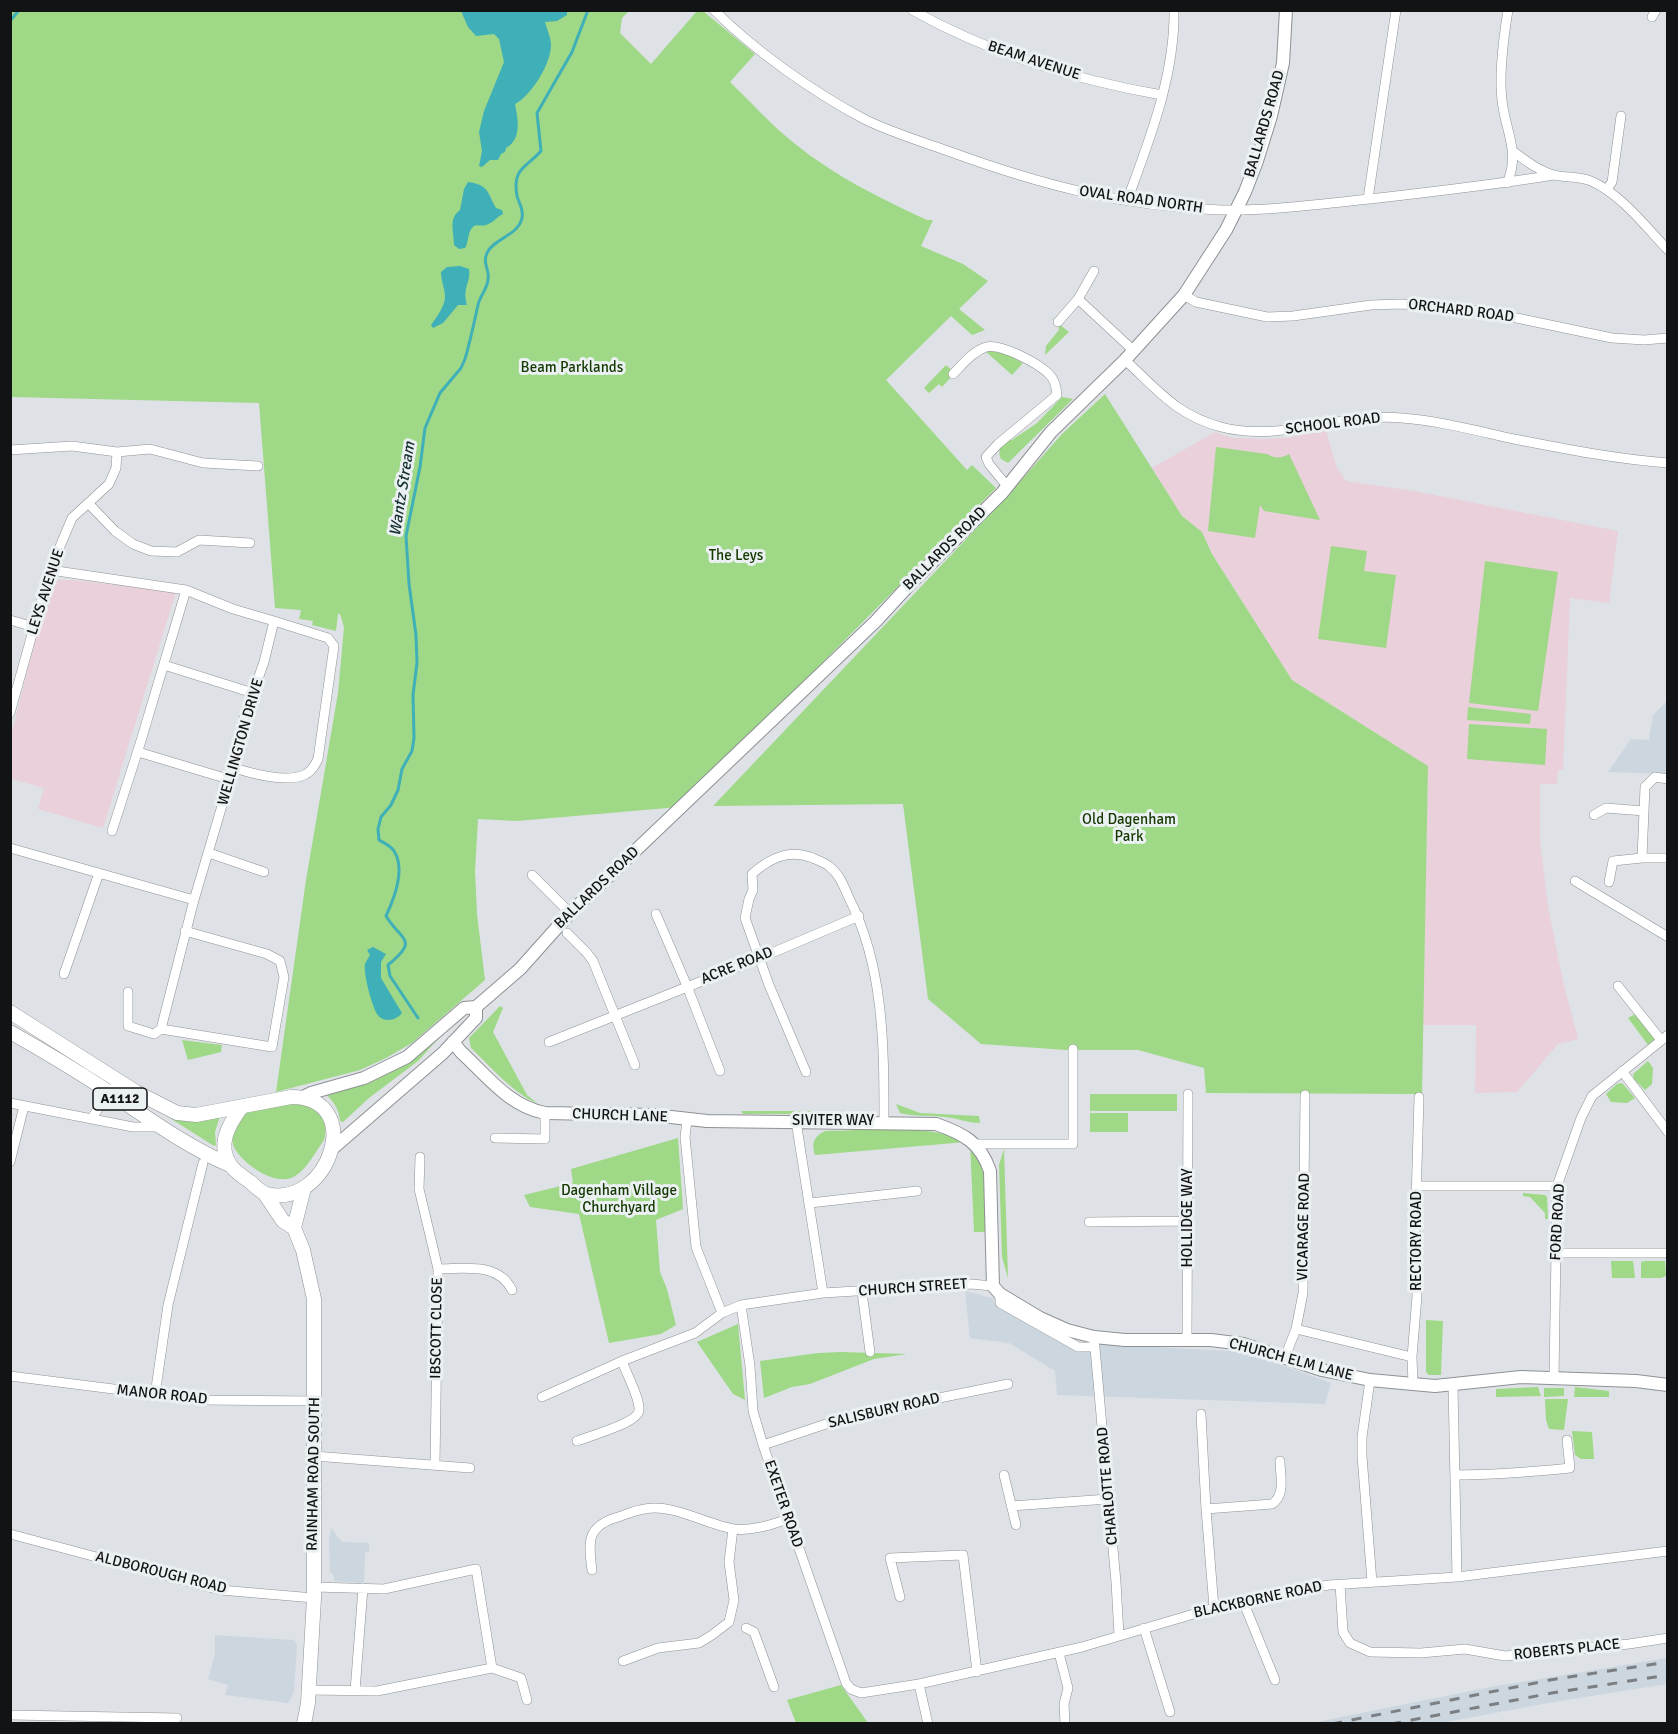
<!DOCTYPE html>
<style>
body{margin:0}
#map{position:relative;width:1678px;height:1734px;overflow:hidden;background:#dee2e6;font-family:Signika,sans-serif}
canvas{display:block}
.frame{position:absolute;inset:0;border:12px solid #121315;pointer-events:none}
</style>
<div id="map">
<canvas width="1678" height="1734"></canvas>
<div class="frame"></div>
</div>
<script>
const ctx = document.querySelector('canvas').getContext('2d');
ctx.lineJoin = 'round';
function paint(path, color) { ctx.fillStyle = color; ctx.fill(path, 'evenodd'); }
function strokePath(path, color, width, dash) { ctx.strokeStyle = color; ctx.lineWidth = width; ctx.lineCap = dash ? 'butt' : 'round'; ctx.setLineDash(dash || []); ctx.stroke(path); }
function label(font, color, halo, rows, align = 'center') {
  ctx.font = font + ' Signika,sans-serif'; ctx.lineWidth = 6; ctx.setLineDash([]); ctx.textBaseline = 'middle'; ctx.strokeStyle = halo; ctx.fillStyle = color; for (const [text, x, y, turn = 0] of rows) {
    ctx.save(); ctx.translate(x, y); ctx.rotate((+turn || 0) * Math.PI / 180); ctx.textAlign = isNaN(turn) ? turn : align; if (halo) ctx.strokeText(text, 0, 0); ctx.fillText(text, 0, 0); ctx.restore();
  }
}
const built = new Path2D(`
 M1666,702h1v72l-59,-2 23,-33 18,1 4,-25z
 M965,1291l30,8 87,44 164,9 85,31 -6,21 -268,-9 -2,-24 -46,-28 -39,-5z
 M331,1528l11,14 27,1v9h-4l-1,31 -30,-2v-5l-4,-5 -1,-31z
 M215,1635l79,5 3,5 -3,47 -6,11 -63,-8 3,-10 -20,-6 7,-25z
 M1667,1658v26l-113,18 -113,21h-129l173,-35z`);
const education = new Path2D(`
 M1326,430l10,36 10,15 68,10 204,40 -9,72 -39,-5 -7,172h-5l-1,14h-17v56l8,66 14,71 16,62 -20,5 -41,48 -42,1 1,-68h-53l5,-259 -136,-86 -78,-123 -12,-25 -20,-16 -30,-48 63,-36 17,6 32,1 22,-1z
 M50,580h23l103,12 -73,236 -65,-19 6,-21 -33,-9v-43z`);
const green = new Path2D(`
 M11,11h618l-7,7 -2,15 31,31 46,-53h6l52,43 -25,28c21,20 41,43 64,61 39,32 87,56 133,77h6l-12,26 42,18 25,17 -29,28 26,21 -13,5 -21,-19 -65,64 81,90 5,-5 24,23 -317,319 -162,14 -39,-2 -3,52 2,43 8,66 -73,63 -26,15 -26,12 -84,22 30,-212 32,-187 6,-66 -4,-13h-2l-2,17 -24,-6 1,-4 -14,-2 2,-9 -26,-2 -16,-205 -248,-6z
 M1050,317l19,15 -24,23 1,-9 13,-16 -1,-5z
 M984,350l21,3 18,10 -11,12z
 M946,365l9,8 -13,14 -3,-3 -10,9 -5,-5z
 M1105,394l77,122 20,16 10,22 80,126 136,86 -6,328 -216,-1 -2,-25 -66,-18h-71l-86,-6 -53,-45 -25,-195 -190,2 295,-311 54,-61z
 M1062,397l11,2 -65,64 -7,-4c-4,-9 0,-12 6,-20l5,1 25,-17z
 M1216,447l51,7c8,5 15,4 22,0l31,66 -56,-9 -4,-6 -5,33 -47,-7z
 M1331,546l36,5 -3,20 32,4 -10,73 -68,-9z
 M1485,561l73,11 -20,139 -69,-8z
 M1468,707l63,7 -1,10 -63,-4z
 M1469,724l78,5 -2,36 -78,-6z
 M500,1006l3,2 -10,24 34,63 11,9c-26,-12 -46,-36 -67,-56l-2,-10z
 M1637,1013l19,23 -1,4 -7,5 -20,-27z
 M440,1037l-22,24 -49,37 -26,24 -3,-1c-1,-14 -9,-23 -19,-31l37,-10z
 M182,1040l40,5 -1,7 -33,8z
 M1648,1061l5,7 -1,16 -7,6 -11,-11 -1,-5z
 M1621,1083l2,1 12,14 -8,5 -16,-1 -5,-8 11,-10z
 M129,1092l42,19 50,2 -6,19 1,13 -2,1z
 M1090,1094h87v17h-87z
 M294,1098l22,7c7,13 12,20 8,35 -8,11 -17,29 -29,36 -18,12 -53,-12 -61,-29 -4,-9 0,-27 8,-34z
 M896,1104l24,9 59,3 1,7c-13,0 -23,-5 -35,-6 -15,-2 -30,0 -45,-4z
 M741,1111h81l1,3h-80z
 M1090,1113h38v19h-38z
 M825,1131c39,0 107,-8 141,11l-151,13c-4,-12 -1,-19 10,-24z
 M678,1138l5,71 -27,11 4,52 7,17 9,36 -15,9 -52,9 -30,-129 -49,-7 -6,-12 49,-12 -2,-14z
 M970,1143l14,19 2,70h-12z
 M1004,1149l4,129 -6,-21 -3,-92z
 M1523,1193l22,2 2,2 1,22h-3v-6l-15,-16 -7,-1z
 M1611,1261h22l2,17h-23z
 M1645,1261h20l1,15 -5,2h-20v-16z
 M1426,1320l17,1 -2,54h-12l-3,-3z
 M738,1324l7,76 -12,-6 -36,-52z
 M841,1352l66,2 -33,5 -64,25 -18,3 -28,11 -4,-37 58,-8z
 M1538,1387l3,9 -45,1v-8z
 M1575,1387l34,4v6h-35z
 M1544,1388h20v8l-20,1z
 M1545,1399h23l-4,31 -15,-1 -3,-9z
 M1572,1431l20,1 2,27h-13l-6,-4z
 M841,1685l27,38h-72l-9,-23z`);
const water = new Path2D(`
 M461,11h106v4l-10,6 -12,1c2,7 6,16 6,23 0,19 -20,51 -36,59 3,16 7,35 -9,44l-1,4 -4,2 -3,6h-8l-8,7 -3,-1 3,-15 -3,-19 5,-21 20,-49 -5,-23 -5,-5 -18,2 -8,-9z
 M468,182c21,3 19,10 28,26l6,2 1,4c-5,2 -10,9 -17,11 -5,2 -10,-2 -14,3 -5,6 -3,14 -7,20l-6,1 -5,-4c0,-14 -6,-26 6,-35l4,-21z
 M460,266l9,3c2,14 -7,18 -2,36h-9l-15,18 -10,5 -2,-3c5,-7 14,-19 14,-28 0,-8 -4,-16 -4,-25l6,-5z
 M373,947l13,7 -5,8v16l21,35c-6,8 -19,10 -25,1 -5,-8 -14,-41 -12,-50 1,-3 4,-7 5,-9l-3,-5z`);
const stream = new Path2D(`
 M10,21l9,-11
 M418,1018l-28,-42 -2,-11c32,-26 13,-24 -2,-49 8,-17 20,-47 8,-65 -3,-5 -10,-8 -15,-11l-1,-11 3,-12 10,-12 7,-15 4,-21 10,-18 2,-13 -1,-43 4,-32 -1,-28 -7,-51 -3,-48 14,-69 5,-39 15,-35 21,-25 4,-9c5,-17 9,-36 13,-54 2,-9 9,-16 10,-25 2,-11 -6,-16 -1,-27 7,-15 31,-17 35,-35 2,-9 -3,-14 -5,-22 -5,-28 9,-28 24,-45l-4,-38 35,-61 16,-42`);
const street = new Path2D(`
 M714,10c41,41 99,82 150,109 26,13 56,22 84,32 90,33 176,56 273,59 50,1 99,-6 149,-11 61,-7 123,-14 184,-24
 M912,10c77,43 163,70 250,85
 M1652,17l4,-7
 M1514,152c12,9 25,19 40,23 12,3 26,1 37,6 31,14 54,45 77,69
 M1507,183c14,-31 -2,-52 -5,-83 -3,-24 2,-65 6,-90
 M1607,189l5,-7 9,-66
 M1368,199l28,-189
 M1127,201c22,-60 48,-125 47,-191
 M1184,295l12,7 71,15 26,-1 78,-11 30,-1 46,3 41,5 124,26 32,2 24,-2
 M1078,299l56,52
 M1058,322l20,-23 16,-28
 M1125,360c33,30 51,55 96,67 60,16 121,-15 181,-9 38,3 75,13 112,21 51,10 102,20 154,24
 M953,374c10,-10 19,-22 33,-27 14,-4 52,16 63,27 6,6 7,13 8,21l-59,49 -12,13 3,7 18,22
 M10,450l62,-4 45,6 33,-3 53,14 55,3
 M89,504l26,27 18,13 18,7 26,1 22,-12 51,3
 M10,620l24,7
 M164,665l89,28
 M10,713l40,-143 22,-52 37,-34 7,-16 1,-16
 M138,752l90,27
 M232,767c17,6 57,17 74,7 6,-3 9,-9 12,-15l16,-113 -6,-8 -54,-17
 M1594,815l12,-7 38,3
 M112,831l28,-87 46,-154
 M10,848l184,52 27,-91 23,-91 20,-56 10,-41 -41,-12 -47,-19 -136,-20
 M209,853l55,19
 M1642,858l3,-71 10,-10 13,2
 M532,875l38,38
 M1575,881l93,56
 M1609,882l4,-21 29,-3h26
 M656,914l31,72 33,85
 M567,933l20,20 6,8 42,104
 M64,974l35,-101
 M1618,986l43,54
 M128,992v34l26,8 7,-5 33,-129
 M161,1029l111,18 12,-70 -4,-16 -13,-7 -82,-23
 M549,1042l211,-84 99,-42
 M1622,1071l46,61
 M806,1072l-37,-87 -24,-67 4,-19 4,-9 -1,-16c17,-15 36,-25 58,-17 7,3 14,5 20,10 10,8 14,20 19,31 35,68 35,148 35,224
 M10,1103l123,24h27
 M92,1118l17,-26 11,-10
 M687,1120l-2,17 11,110 26,66
 M796,1121l27,172
 M495,1138l50,1v-26
 M975,1144h98v-95
 M420,1157l-1,32 19,80 -3,196
 M10,1162l14,-56
 M1416,1186h141
 M810,1203l107,-12
 M1089,1222l99,-1
 M1556,1253h112
 M438,1269c27,0 60,-7 74,21
 M862,1292l8,60
 M1000,1294v9l78,44h17
 M741,1305l9,61 3,45 10,34 83,238 5,6 10,4 58,-9 163,-37 132,-39 53,-13 62,-10 128,-8 211,-26
 M1296,1329l116,28
 M1094,1337l22,245 3,53
 M1187,1341l1,-247
 M1285,1357l11,-28 7,-36 2,-198
 M10,1376l191,24 114,1
 M1554,1378l3,-192 24,-68 11,-22 76,-61
 M1370,1380l-8,57v19l10,126
 M1413,1385l-1,-28 5,-61 -2,-59 4,-140
 M1453,1385l4,192
 M155,1395l13,-90 35,-142
 M542,1397l80,-36 73,-28 27,-20 19,-8 82,-12 148,-9 22,2
 M1201,1414l5,95 8,99
 M577,1441c12,-5 62,-18 62,-31 1,-12 -13,-37 -17,-49
 M763,1445l63,-21 49,-13 133,-27
 M314,1456l156,12
 M1004,1475l12,50
 M1455,1475c38,0 76,-3 115,-7l-3,-28
 M1011,1506l97,-7
 M1206,1509l66,-5c14,-9 8,-29 8,-43
 M10,1534l210,56 94,8
 M592,1570c-4,-29 -5,-44 26,-53 9,-3 18,-7 27,-8 27,-6 62,16 89,20 19,2 36,-4 54,-10
 M1340,1584l3,48 7,11 20,9 51,1 44,-4 40,7 124,-12 39,-6
 M900,1597l-10,-39 73,-3 14,117
 M1243,1601l32,79
 M746,1628l8,4 20,55
 M1144,1628l26,84
 M1059,1653l9,35 -4,16 1,20
 M623,1661l35,-13 41,-5 13,-8 17,-13 5,-22 -5,-38 4,-33
 M492,1668l29,10 6,22
 M919,1684l9,40
 M309,1690l68,1 115,-23 -16,-99 -92,20 -70,-2
 M355,1691l8,-103
 M10,1715l167,3`);
const secondary = new Path2D(`
 M453,1042l8,10c26,24 48,54 84,61l108,2 54,6 229,3c28,10 44,18 54,47l3,115 7,8 40,24 27,12 27,7 31,3h86l32,4 79,26 48,10 65,6 86,-9 115,4 32,4
 M303,1097l8,-4 53,-15 43,-21 57,-49 12,-1 44,-38 50,-56 306,-292 34,-37 92,-91 49,-61 74,-72 59,-65 42,-65 19,-38 12,-31 14,-45 12,-53 3,-53
 M332,1149l111,-96 33,-35v-11`);
const primary = new Path2D(`
 M10,1012l126,80 41,21 19,2 95,-18c76,0 38,112 -24,97 -6,-1 -13,-9 -18,-13 -6,-4 -13,-9 -18,-15 -15,-20 -2,-42 10,-58
 M10,1032c34,19 67,39 99,60 39,26 78,55 121,73
 M265,1194l18,27 11,7 9,22 11,49v299l-6,105 -4,21
 M294,1228l10,-40`);
const rail = new Path2D(`
 M1332,1724l218,-44 118,-18
 M1391,1724l161,-31 116,-18`);
const shields = [
 [120,1099,54]
];
const shieldNames = [
 ["A1112",120,1099]
];
const streetNames = [
 ["BEAM AVENUE",1034,61,18],
 ["BALLARDS ROAD",1265,124,-74],
 ["OVAL ROAD NORTH",1141,200,8],
 ["ORCHARD ROAD",1461,311,7],
 ["SCHOOL ROAD",1333,424,-7],
 ["BALLARDS ROAD",945,549,-45],
 ["LEYS AVENUE",46,592,-72],
 ["WELLINGTON DRIVE",241,742,-74],
 ["BALLARDS ROAD",597,888,-44],
 ["ACRE ROAD",737,966,-22],
 ["CHURCH LANE",620,1116,2],
 ["SIVITER WAY",833,1121],
 ["HOLLIDGE WAY",1188,1218,-90],
 ["FORD ROAD",1558,1222,-87],
 ["VICARAGE ROAD",1304,1227,-89],
 ["RECTORY ROAD",1417,1241,-90],
 ["CHURCH STREET",913,1288,-4],
 ["IBSCOTT CLOSE",437,1328,-89],
 ["CHURCH ELM LANE",1291,1360,15],
 ["MANOR ROAD",162,1395,6],
 ["SALISBURY ROAD",884,1411,-13],
 ["RAINHAM ROAD SOUTH",314,1474,-89],
 ["CHARLOTTE ROAD",1108,1486,-95],
 ["EXETER ROAD",783,1504,71],
 ["ALDBOROUGH ROAD",161,1573,14],
 ["BLACKBORNE ROAD",1258,1600,-12],
 ["ROBERTS PLACE",1567,1650,-6]
];
const parkNames = [
 ["Beam Parklands",572,368],
 ["The Leys",736,556],
 ["Old Dagenham",1129,820],
 ["Park",1129,837],
 ["Dagenham Village",619,1191],
 ["Churchyard",619,1208]
];
const waterNames = [
 ["Wantz Stream",403,489,-81]
];
paint(built, '#ccd6df');
paint(education, '#e9d0da');
paint(green, '#9fd886');
paint(water, '#3fb0b7');
strokePath(stream, '#3fb0b7', 3);
strokePath(street, '#8d9194', 10);
strokePath(secondary, '#8d9194', 14);
strokePath(primary, '#8d9194', 15);
strokePath(street, '#fff', 9);
strokePath(secondary, '#fff', 12);
strokePath(primary, '#fff', 14);
strokePath(rail, '#7c7f82', 3, [10, 10]);
for (const [x, y, w] of shields) { const box = new Path2D(); box.roundRect(x - w / 2, y - 11, w, 22, 4.5); ctx.fillStyle = '#ebf0f3'; ctx.fill(box); strokePath(box, '#121315', 1.5); }
label('bold 14px', '#121315', null, shieldNames);
label('15px', '#121315', '#ebf0f3', streetNames);
label('15px', '#153900', '#ebf0f3', parkNames);
label('italic 16px', '#183132', '#ebf0f3', waterNames);
</script>
